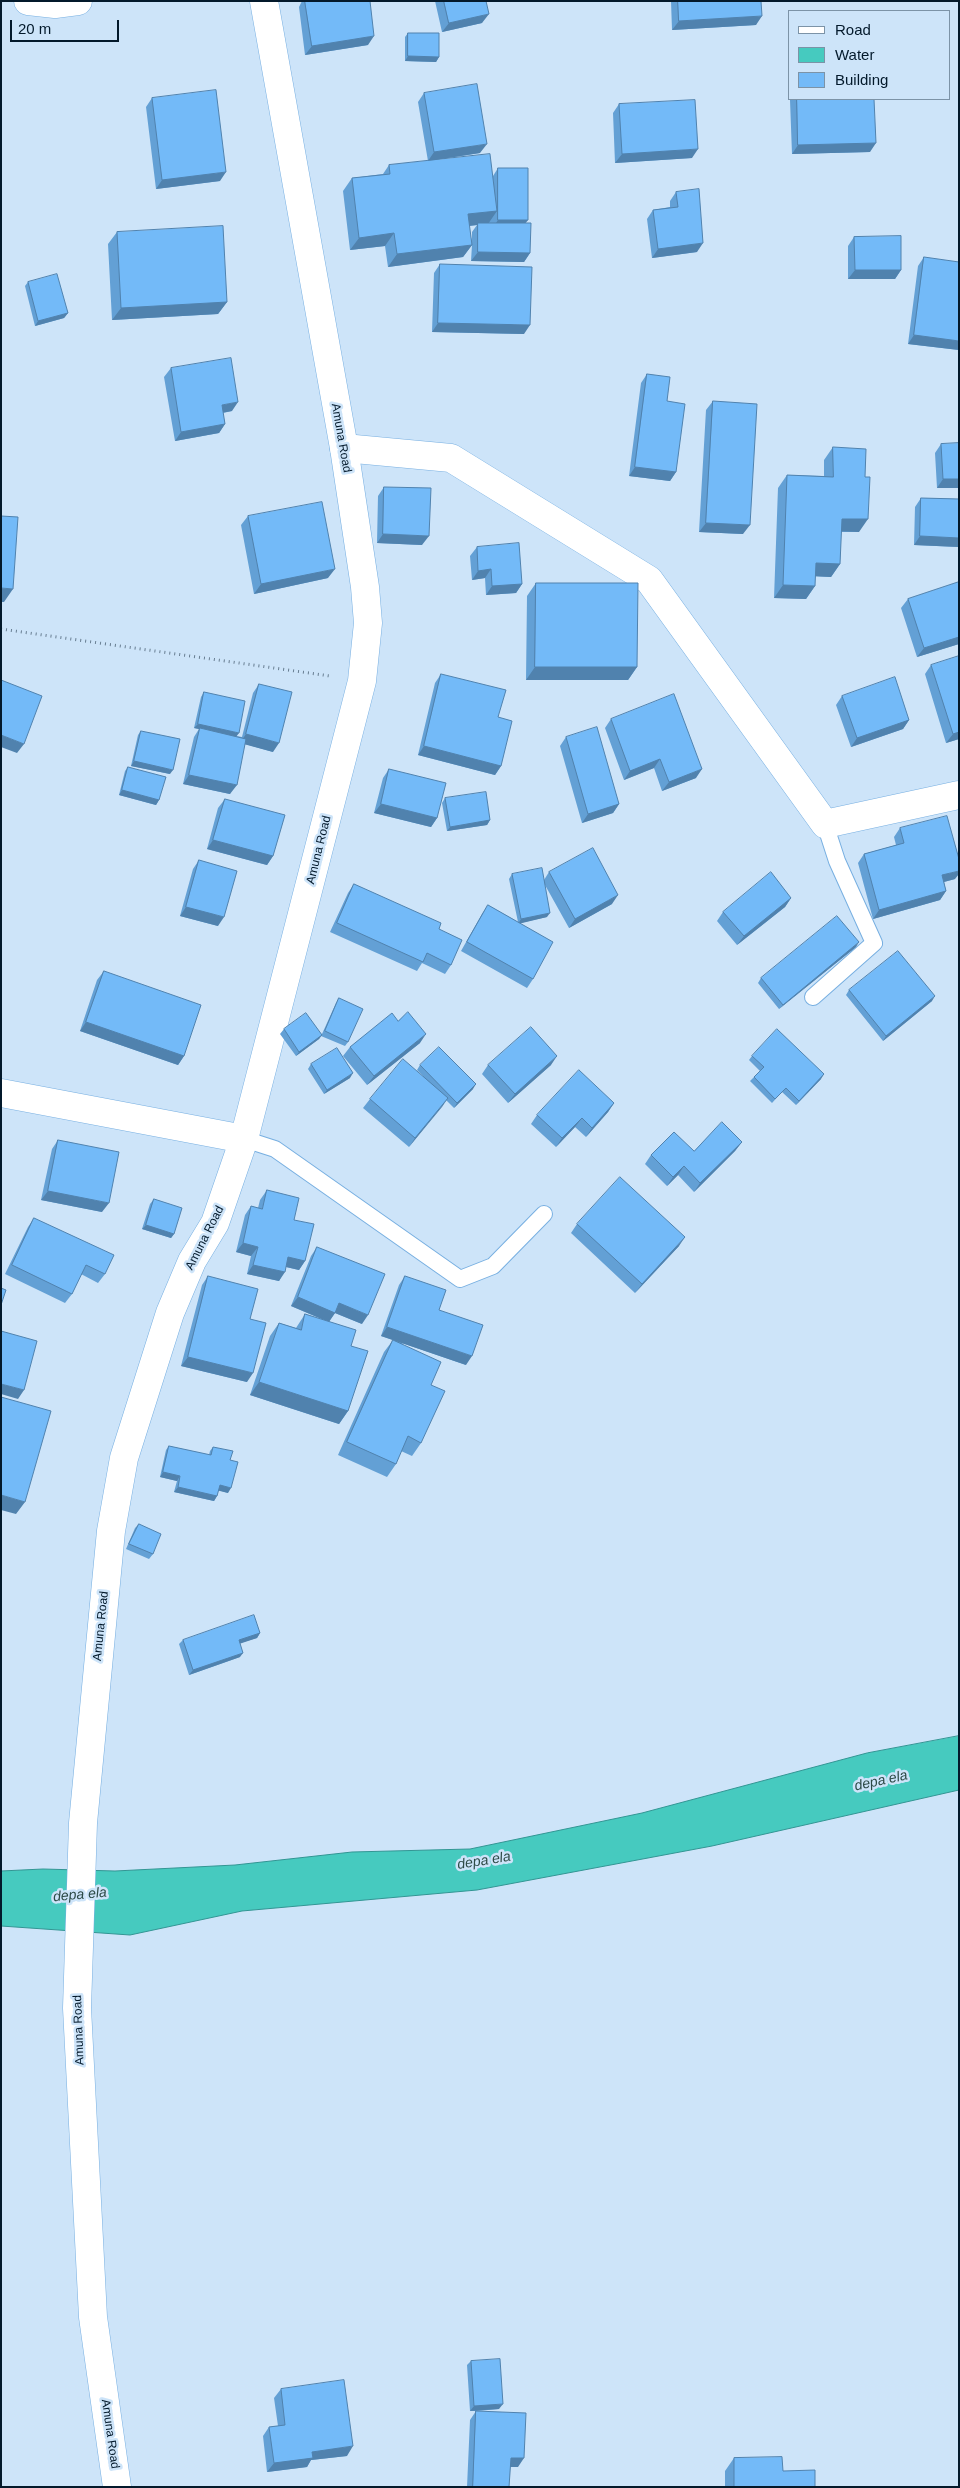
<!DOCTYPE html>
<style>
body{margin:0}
#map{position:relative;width:960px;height:2488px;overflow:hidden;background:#cde4f9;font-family:Arial,sans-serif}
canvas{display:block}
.frame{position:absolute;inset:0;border:2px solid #03192b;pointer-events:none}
.legend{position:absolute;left:788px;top:10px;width:162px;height:90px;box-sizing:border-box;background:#cde4f9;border:1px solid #7c93a7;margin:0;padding:6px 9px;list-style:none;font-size:15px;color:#03192b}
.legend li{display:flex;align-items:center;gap:10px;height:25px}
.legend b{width:25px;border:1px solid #7c93a7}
.scale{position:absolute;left:10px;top:20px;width:109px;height:22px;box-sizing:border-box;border:2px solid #03192b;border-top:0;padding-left:6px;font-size:15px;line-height:18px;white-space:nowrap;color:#03192b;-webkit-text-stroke:4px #cde4f9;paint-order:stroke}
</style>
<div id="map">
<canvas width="960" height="2488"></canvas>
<div class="frame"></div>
<ul class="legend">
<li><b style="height:6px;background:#fff"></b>Road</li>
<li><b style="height:14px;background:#46cabf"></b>Water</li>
<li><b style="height:14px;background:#73baf8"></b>Building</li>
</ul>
<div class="scale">20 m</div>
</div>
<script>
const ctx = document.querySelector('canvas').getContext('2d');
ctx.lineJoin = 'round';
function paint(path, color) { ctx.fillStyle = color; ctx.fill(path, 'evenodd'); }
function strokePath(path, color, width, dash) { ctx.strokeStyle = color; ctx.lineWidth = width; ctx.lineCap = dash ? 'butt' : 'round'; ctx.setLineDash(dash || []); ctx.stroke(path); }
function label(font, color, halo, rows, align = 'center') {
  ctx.font = font + ' Arial,sans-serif'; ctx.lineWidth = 5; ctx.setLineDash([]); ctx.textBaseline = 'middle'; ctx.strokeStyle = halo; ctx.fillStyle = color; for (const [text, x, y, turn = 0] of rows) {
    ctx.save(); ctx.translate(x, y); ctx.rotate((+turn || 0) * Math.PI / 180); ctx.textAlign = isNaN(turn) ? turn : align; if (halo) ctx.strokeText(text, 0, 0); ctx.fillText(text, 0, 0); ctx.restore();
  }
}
const water = new Path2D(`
 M959,1736v54l-247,56 -235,44 -235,21 -112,24 -129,-9v-55l42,-2 72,2 120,-6 117,-13 118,-3 172,-36 225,-60z`);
const path = new Path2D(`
 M1,629l329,47`);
const lane = new Path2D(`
 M813,997l61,-54 -37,-82 -12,-37
 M244,1139l31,10 185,130 33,-13 51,-52`);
const street = new Path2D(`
 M28,1l27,3 23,-3
 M344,448l107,10 198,122 176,244 134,-29
 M1,1093l243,46`);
const secondary = new Path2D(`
 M117,2487l-24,-170 -16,-309 6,-185 28,-292 13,-73 46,-145 22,-52 23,-38 29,-84 118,-458 6,-58 -3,-36 -21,-139 -80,-447`);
const wall = new Path2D(`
 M302,1h68l-2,44 -63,10 -6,-48z
 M435,1h51l-4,22 -40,9z
 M671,1h90l-5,24 -84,5z
 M408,33l31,24 -3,5 -31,-1v-24z
 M424,93l56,60 -44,7 57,16 5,-8 27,55 5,30 -6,9 -53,-1 1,-16 -9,12 -75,10 -3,-21 -35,4 -7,-59 9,-13 31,-4 6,-9 39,-4 -10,-59zM477,225l-5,7v11l-3,-17z
 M152,98l68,83 -64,8 -10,-82z
 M792,99h82l-4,53 -78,2 -2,-54z
 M619,104l73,54 -77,5 -2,-50z
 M676,192l21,60 -45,6 -5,-39 6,-9 17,-3v-6z
 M117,232l110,70 -9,12 -106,6 -4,-76z
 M854,237l47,33 -6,9h-47v-33z
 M924,257l35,93 -51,-6 10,-78z
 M440,264l84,70 -92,-2 2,-59z
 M28,282l40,31 -4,5 -29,8 -10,-40z
 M171,368l61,43 -9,2 2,11 -6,9 -44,8 -11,-64z
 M647,374l20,27 9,71 -6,9 -41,-5 12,-93z
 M713,401l30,133 -44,-2 7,-122z
 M941,444l18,44h-22l-2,-35z
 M833,447l26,85h-18l-1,32 -9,13 -16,-1v10l-9,13 -32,-1 4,-110 9,-13 37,1v-16z
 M384,487l38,58 -45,-2 1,-47z
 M921,498l38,1v48l-45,-2 1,-38z
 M248,516l80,62 -74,16 -13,-69z
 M477,547l45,37 -6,9 -30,2 -1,-17 -13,2 -2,-24z
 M959,582v62l-42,13 -16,-49 7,-9z
 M536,583l101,84 -9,13h-102l1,-84z
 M931,665l28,74 -13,4 -21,-69z
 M441,674l57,43 3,49 -6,9 -77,-20 17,-72z
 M259,684l14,68 -28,-8 -15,50 -47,-10 11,-47 5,-8 -5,-1 7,-31 3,-5 32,44 6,1 11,-44z
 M842,696l67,24 -6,9 -52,18 -15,-42z
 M611,719l85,59 -34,13 -8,-23 -30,12 -19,-52z
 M141,731l29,43 -39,-8 7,-31z
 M566,737l53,67 -6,9 -31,10 -22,-77z
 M128,767l31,33 -3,5 -37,-10 6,-24z
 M389,769l48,49 -6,9 -57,-14 9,-35z
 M445,798l45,22 -3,5 -40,6 -5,-28z
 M225,799l48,57 -6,9 -60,-16 11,-41z
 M900,828l55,51 -11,3 2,9 -6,9 -67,19 -15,-56 6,-9 32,-9 -2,-8z
 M199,860l19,66 -38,-10 13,-47z
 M549,872l63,32 -43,24 -24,-43 2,32 -27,6 13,56 -6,9 -66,-37 21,-37 6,-9 30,17 -9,-43 3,-5 32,6z
 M354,884l85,45 12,36 -6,9 -23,-11 -5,8 -87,-39 18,-39z
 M791,898l-6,9 -48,38 -20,-24 6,-9z
 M856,947l-77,62 -21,-26 3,-5z
 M104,971l80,85 -6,9 -98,-34 17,-51z
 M849,990l83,11 -49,40 -37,-46z
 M339,998l9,44 -3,4 -24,-10 -2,3 -23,17 -16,-22 4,-5 38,5 14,-31z
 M398,1021l22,22 -53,42 -24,-29 7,-9z
 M752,1056l69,23 -25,26 -14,-13 -10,11 -22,-22 10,-10 -11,-11z
 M311,1064l39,14 -26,16 -16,-25z
 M420,1065l53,24 -19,19 -8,-8 -37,47 -46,-39 7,-9 53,-23 -6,-6z
 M488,1065h63l-43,38 -26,-29z
 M614,1103l-6,9 -22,25 -11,-10 -19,20 -25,-23 6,-9z
 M58,1140l44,72 -61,-12 11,-51z
 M742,1142l-7,9 -41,41 -16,-17 -11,11 -22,-22 6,-9 43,-4z
 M267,1190l27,30 11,41 -6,9 -13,-3 -7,14 -32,-7 4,-18 -15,-4 9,-37 6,-9 7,2 2,-8z
 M154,1199l20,35 -3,4 -29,-9 8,-25z
 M34,1218l71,56 -7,9 -17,-9 -9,20 -7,9 -60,-29 23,-47z
 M577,1224l102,22 -44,47 -64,-60z
 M317,1247l45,77 -27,-11 -6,8 22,25 -3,65 -9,13 -89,-29 20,-59 9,-13 17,5 9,-14 21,7 -35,-15 20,-50z
 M208,1276l42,43 -3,63 -66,-16 21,-81z
 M405,1276l34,34 27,55 -64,-22 29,42 -10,58 -9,13 -11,-5 -5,13 -9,13 -49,-22 46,-103 9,-12 -12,-4 18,-51z
 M169,1446l40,9 1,-4 3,-4 17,13 -2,33 -10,-3 -1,6 -3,5 -40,-9 3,-11 -17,-4 6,-27z
 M139,1524l14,30 -4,5 -23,-10 9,-21z
 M260,1633l-3,5 -17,5v14l-51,18 -10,-31 4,-4z
 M471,2361l28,48 -22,2 41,56h-8l-1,20h-42l3,-67 6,-9h-6l-3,-46z
 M281,2389l66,67 -36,4 -4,7 -40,5 -4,-36 6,-9 9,-1 -4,-28z
 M734,2458l49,13 32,16h-90v-16z`);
const shadedWall = new Path2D(`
 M489,14l-7,9 -40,9 7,-9z
 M762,16l-6,9 -84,5 7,-9z
 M374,36l-6,9 -63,10 7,-9z
 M408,56l31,1 -3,5 -31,-1z
 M876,143l-6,9 -78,2 6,-9z
 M487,144l-7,9 -52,8 6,-9z
 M698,149l-6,9 -77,5 7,-9z
 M226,172l-6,9 -64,8 6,-9z
 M497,211l-9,13 -10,-1 -1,2 -18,2 9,-13z
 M498,220h30l-7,9h-29z
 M394,233l-9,13 -35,4 9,-12z
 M703,243l-6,9 -45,6 6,-9z
 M472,245l-9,12 -75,10 9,-13z
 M478,252l52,1 -6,9 -53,-1z
 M855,270h46l-6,9h-47z
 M227,302l-9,12 -106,6 9,-12z
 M68,313l-4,5 -29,8 3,-5z
 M438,323l92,2 -6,9 -92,-2z
 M914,335l45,6v9l-51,-6z
 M238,402l-6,9 -17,3 7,-9z
 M225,424l-6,9 -44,8 6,-9z
 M635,467l41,5 -6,9 -41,-5z
 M943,479h16v9h-22z
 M842,519h26l-9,13 -26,-1z
 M706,523l44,2 -7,9 -44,-2z
 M383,534l46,2 -7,9 -45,-2z
 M920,536l39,2v9l-45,-2z
 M816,563l24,1 -9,13 -24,-1z
 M335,569l-7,9 -74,16 7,-10z
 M491,569l-6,9 -13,2 6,-9z
 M522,584l-6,9 -30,2 6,-9z
 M783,585l32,1 -9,13 -32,-1z
 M1,588l12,1 -9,13h-3z
 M959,637v7l-42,13 7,-9z
 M535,667h102l-9,13h-102z
 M909,720l-6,9 -52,18 6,-9z
 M198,724l41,9 -3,4 -36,-9 -1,1 -5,-1z
 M959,732v7l-13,4 7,-9z
 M246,734l33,9 -6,9 -33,-9z
 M1,735l23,9 -7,9 -16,-6z
 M424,746l77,20 -6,9 -77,-20z
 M660,759l-6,9 -30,12 6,-9z
 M134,761l39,9 -3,4 -39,-8z
 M702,769l-6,9 -34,13 7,-9z
 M189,775l48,10 -7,9 -47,-10z
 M122,790l37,10 -3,5 -37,-10z
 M381,804l56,14 -6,9 -57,-14z
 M619,804l-6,9 -31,10 6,-9z
 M490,820l-3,5 -40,6 3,-4z
 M213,840l60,16 -6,9 -60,-16z
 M959,871v3l-4,5 -19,5 6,-9z
 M946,891l-6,9 -67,19 6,-9z
 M618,895l-6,9 -43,24 6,-9z
 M791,898l-6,9 -48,38 7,-9z
 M186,907l38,10 -6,9 -38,-10z
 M550,913l-3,4 -29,7 3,-5z
 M859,942l-3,5 -77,62 4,-4z
 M935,996l-3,5 -49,40 3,-5z
 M86,1022l98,34 -6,9 -98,-34z
 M426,1034l-6,9 -53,42 7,-9z
 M322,1035l-3,4 -23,17 3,-4z
 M557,1056l-6,9 -43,38 7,-9z
 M353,1073l-3,5 -26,16 3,-4z
 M824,1074l-3,5 -25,26 3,-4z
 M476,1084l-3,5 -19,19 3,-5z
 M448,1098l-6,9 -33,40 6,-9z
 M614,1103l-6,9 -22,25 6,-9z
 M582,1118l-7,9 -19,20 6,-9z
 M742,1142l-7,9 -41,41 6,-9z
 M684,1166l-6,9 -11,11 6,-9z
 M48,1191l61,12 -7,9 -61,-12z
 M146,1225l28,9 -3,4 -29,-9z
 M685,1237l-6,9 -44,47 7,-9z
 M243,1243l15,4 -7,9 -15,-4z
 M288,1257l17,4 -6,9 -17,-4z
 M253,1265l32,7 -6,9 -32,-7z
 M298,1297l41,6 29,12 -6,9 -27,-11 -6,9 -38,-16z
 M387,1327l85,29 -6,9 -85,-29z
 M188,1357l65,16 -6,9 -66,-16z
 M259,1382l89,29 -9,13 -89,-29z
 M1,1384l23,6 -6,9 -17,-5z
 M163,1472l17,4 -3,5 -17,-4z
 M220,1485l11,3 -3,5 -12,-3z
 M178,1487l39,9 -3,5 -40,-9z
 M1,1495l24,7 -9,12 -15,-4z
 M260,1633l-3,5 -21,7 3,-5z
 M243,1653l-3,4 -51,18 4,-5z
 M503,2404l-4,5 -29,2 4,-5z
 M353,2446l-6,10 -36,4 -4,7 -40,5 7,-9 38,-11z
 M511,2458h13l-6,9h-14z`);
const building = new Path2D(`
 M305,1h65l4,35 -62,10z
 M444,1h42l3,13 -40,9z
 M678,1h83l1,15 -83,5z
 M408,33h31v24l-31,-1z
 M477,84l10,60 -53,8 -10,-59z
 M216,90l10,82 -64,8 -10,-82z
 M797,99h77l2,44 -78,2z
 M695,100l3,49 -76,5 -3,-50z
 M490,154l7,57 -29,3 4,31 -75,9 -3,-21 -35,5 -7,-60 38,-4 -1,-9z
 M498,168h30v52h-30z
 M699,189l4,54 -45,6 -5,-39 25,-3 -2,-15z
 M478,223h53l-1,30 -52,-1z
 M223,226l4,76 -106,6 -4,-76z
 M901,236v34h-46l-1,-33z
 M924,257l35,5v79l-45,-6z
 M440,264l92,3 -2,58 -92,-2z
 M57,274l11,39 -30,8 -10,-39z
 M231,358l7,44 -16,3 3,19 -44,8 -10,-64z
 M647,374l23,3 -3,24 18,3 -9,68 -41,-5z
 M713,401l44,3 -7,121 -44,-2z
 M959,443v36h-16l-2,-35z
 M833,447l33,2 -1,28h5l-2,42h-26l-2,45 -24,-1 -1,23 -32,-1 4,-110 46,2z
 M384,487l47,1 -2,48 -46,-2z
 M921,498l38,1v39l-39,-2z
 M322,502l13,67 -74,15 -13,-68z
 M1,516l17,1 -5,72 -12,-1z
 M519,543l3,41 -30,2 -1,-17 -13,2 -1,-24z
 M959,582v55l-35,11 -16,-49z
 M536,583h102l-1,84h-102z
 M959,656v76l-6,2 -22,-69z
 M441,674l65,16 -8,27 14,4 -11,45 -77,-20z
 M895,677l14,43 -52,18 -15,-42z
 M1,680l41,16 -18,48 -23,-9z
 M259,684l33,8 -13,51 -33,-9z
 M204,692l41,9 -6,32 -41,-9z
 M674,694l28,75 -33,13 -9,-23 -30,12 -19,-52z
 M597,727l22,77 -31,10 -22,-77z
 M200,728l46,11 -9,46 -48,-10z
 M141,731l39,8 -7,31 -39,-9z
 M128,767l38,10 -7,23 -37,-10z
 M389,769l57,14 -9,35 -56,-14z
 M486,792l4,28 -40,7 -5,-29z
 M225,799l60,16 -12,41 -60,-16z
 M947,816l12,43v12l-17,4 4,16 -67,19 -15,-56 40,-11 -4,-15z
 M593,848l25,47 -43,24 -26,-47z
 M199,860l38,11 -13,46 -38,-10z
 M542,868l8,45 -29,6 -9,-45z
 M771,872l20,26 -47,38 -21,-24z
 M354,884l87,39 -2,6 23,11 -11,25 -24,-12 -4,9 -86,-39z
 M488,905l65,37 -20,37 -66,-37z
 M837,916l22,26 -76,63 -22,-27z
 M898,951l37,45 -49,40 -37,-46z
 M104,971l97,34 -17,51 -98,-34z
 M339,998l24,11 -15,33 -23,-11z
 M408,1012l18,22 -52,42 -24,-29 42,-34 6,8z
 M306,1013l16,22 -23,17 -15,-23z
 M531,1027l26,29 -42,38 -27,-29z
 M777,1029l47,45 -25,27 -13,-13 -11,11 -21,-22 10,-10 -12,-11z
 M439,1047l37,37 -19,19 -37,-38z
 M337,1048l16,25 -26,17 -16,-26z
 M403,1059l45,39 -33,40 -45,-39z
 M579,1070l35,33 -22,25 -10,-10 -20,20 -25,-23z
 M722,1122l20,20 -42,41 -16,-17 -11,11 -22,-22 23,-23 20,19z
 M58,1140l61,12 -10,51 -61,-12z
 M620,1177l65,60 -43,47 -65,-60z
 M267,1190l32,8 -5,22 20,4 -9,37 -17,-4 -3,15 -32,-7 5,-18 -15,-4 8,-37 11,3z
 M154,1199l28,9 -8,26 -28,-9z
 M34,1218l80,37 -9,19 -19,-9 -14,29 -60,-29z
 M317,1247l68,27 -17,41 -29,-12 -4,10 -37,-16z
 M208,1276l50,13 -8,30 16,4 -13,50 -65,-16z
 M405,1276l41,14 -7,20 44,15 -11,31 -85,-29z
 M1,1288l5,2 -5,15z
 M305,1314l51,16 -5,16 17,5 -20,60 -89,-29 20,-59 22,7z
 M1,1331l36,10 -13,49 -23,-6z
 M393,1340l48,22 -10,23 14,6 -24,52 -13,-7 -12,28 -49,-22z
 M1,1397l50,14 -26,91 -24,-7z
 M169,1446l42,9 2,-8 20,4 -3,9 8,2 -7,26 -11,-3 -3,11 -39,-9 2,-11 -17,-4z
 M139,1524l22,10 -8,20 -24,-10z
 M254,1615l6,18 -21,7 4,13 -50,17 -10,-30z
 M500,2359l3,45 -29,2 -3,-45z
 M344,2380l9,66 -41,6 1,6 -39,5 -5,-36 16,-2 -4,-36z
 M476,2411l50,2 -2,45h-13l-2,29h-36z
 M782,2457l1,14 32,-1v17h-81v-29z`);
const streetNames = [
 ["Amuna Road",341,438,80],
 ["Amuna Road",319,850,-76],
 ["Amuna Road",205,1238,-63],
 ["Amuna Road",101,1626,-84],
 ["Amuna Road",79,2030,-92],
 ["Amuna Road",110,2434,82]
];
const waterNames = [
 ["depa ela",881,1781,-12],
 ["depa ela",484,1861,-9],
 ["depa ela",80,1895,-5]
];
paint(water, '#46cabf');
strokePath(water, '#329593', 1);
strokePath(lane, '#77afe1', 18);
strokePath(street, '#77afe1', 29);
strokePath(secondary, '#77afe1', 29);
strokePath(path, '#677d91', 3, [1, 4]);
strokePath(lane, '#fff', 16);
strokePath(street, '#fff', 28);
strokePath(secondary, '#fff', 28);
paint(wall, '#63a0d5');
paint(shadedWall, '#5082ae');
paint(building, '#73baf8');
strokePath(building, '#5082ae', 1);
label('12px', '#03192b', '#cde4f9', streetNames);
label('italic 14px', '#2c4945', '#cde4f9', waterNames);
</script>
